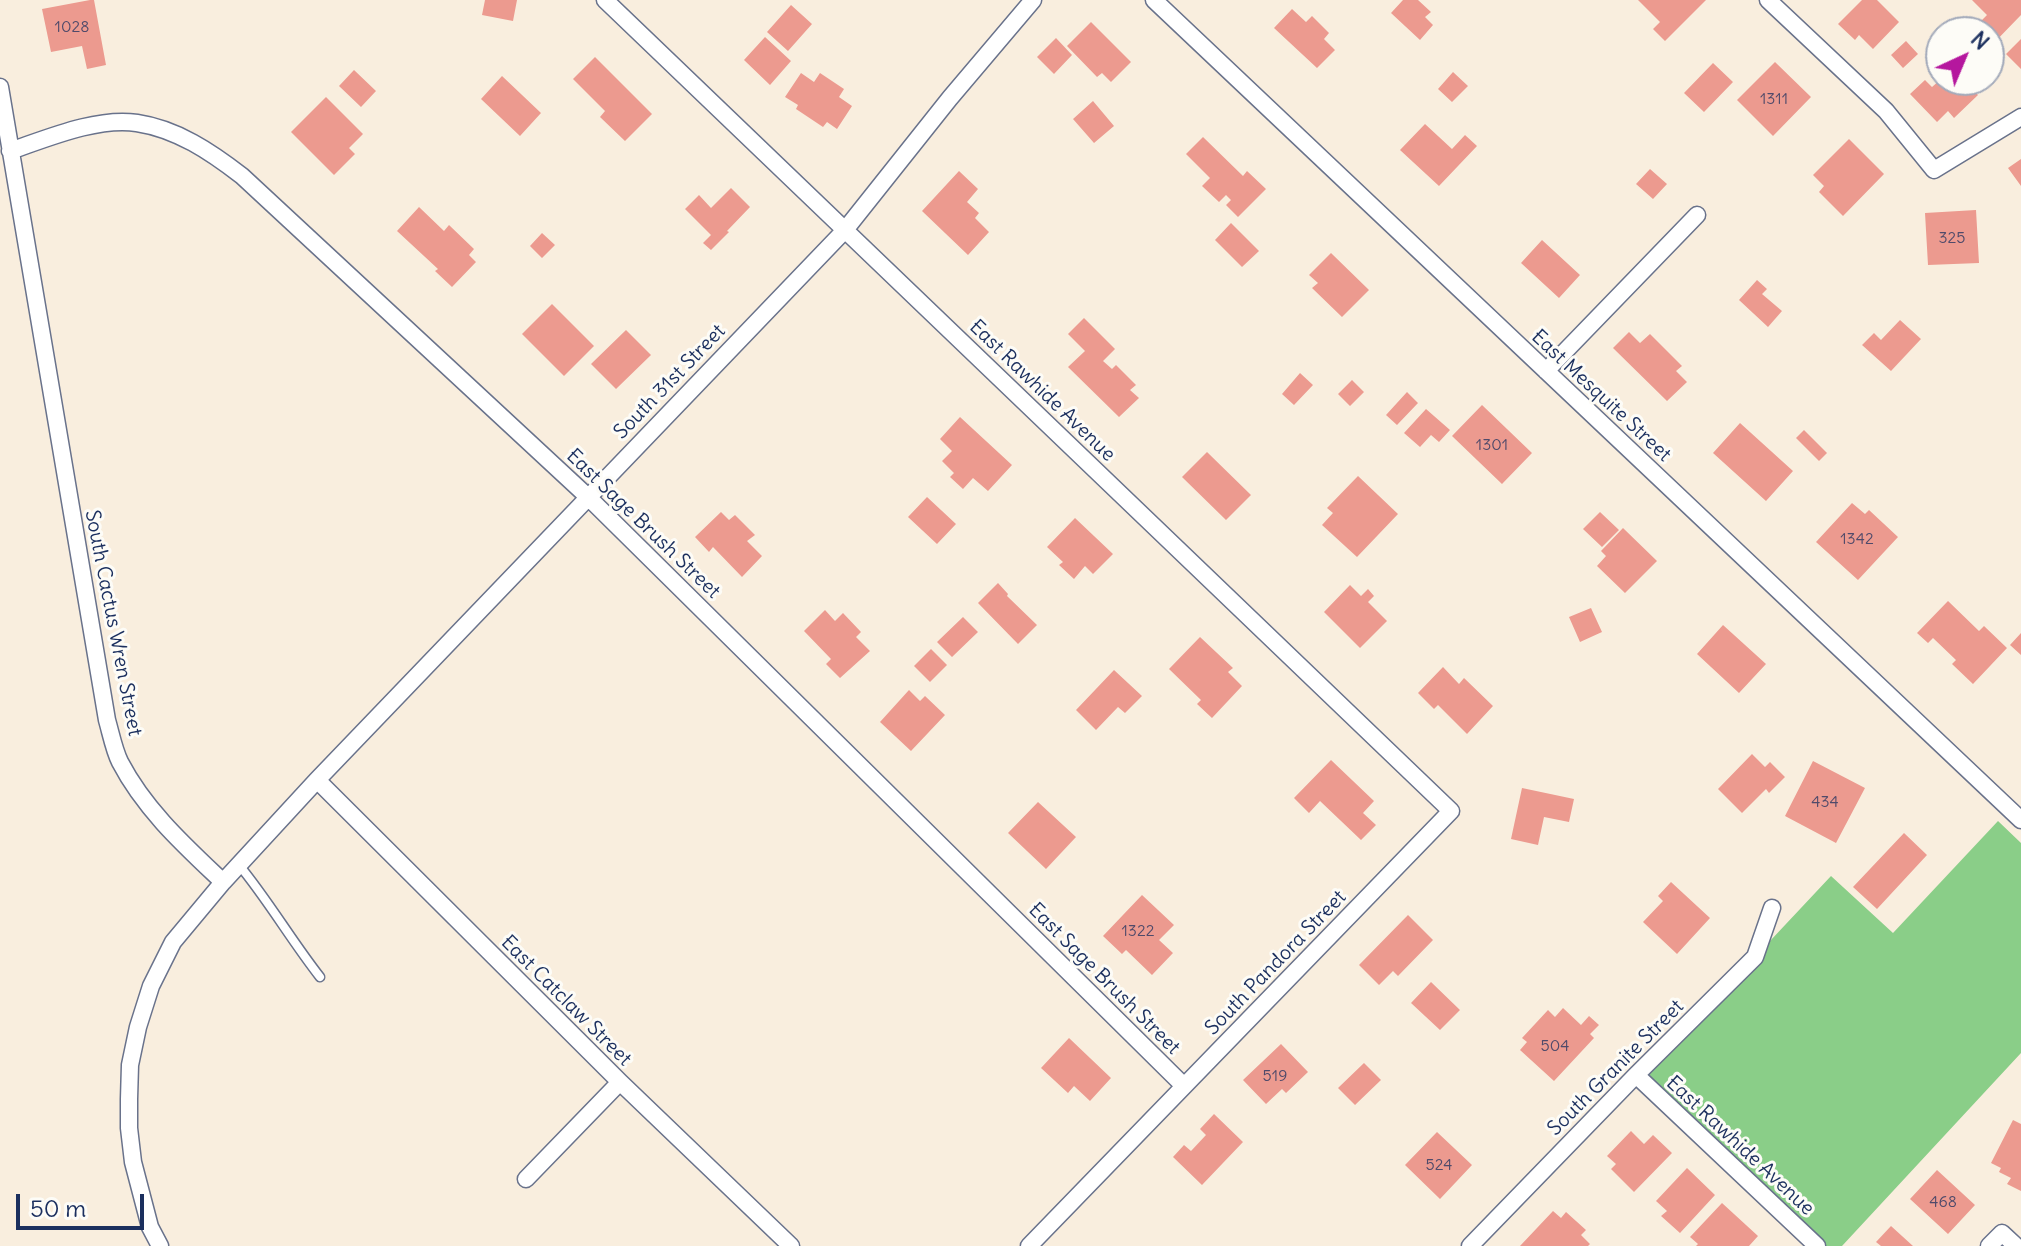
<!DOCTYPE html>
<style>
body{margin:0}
#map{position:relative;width:2021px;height:1246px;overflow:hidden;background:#f9eede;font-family:Delius,sans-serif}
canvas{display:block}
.north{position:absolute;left:1925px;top:16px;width:80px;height:80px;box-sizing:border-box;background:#fdfcf7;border:2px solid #a3aaba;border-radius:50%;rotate:44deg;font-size:22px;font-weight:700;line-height:32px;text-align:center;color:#1b2f5e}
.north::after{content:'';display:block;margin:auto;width:28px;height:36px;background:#b5179e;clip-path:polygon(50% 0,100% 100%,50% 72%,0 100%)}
.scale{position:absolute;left:16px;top:1194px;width:128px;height:36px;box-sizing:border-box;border:4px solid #1b2f5e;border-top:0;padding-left:10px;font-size:24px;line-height:28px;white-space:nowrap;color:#1b2f5e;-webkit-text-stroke:6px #fdfcf7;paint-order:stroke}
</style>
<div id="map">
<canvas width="2021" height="1246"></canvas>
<div class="north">N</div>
<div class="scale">50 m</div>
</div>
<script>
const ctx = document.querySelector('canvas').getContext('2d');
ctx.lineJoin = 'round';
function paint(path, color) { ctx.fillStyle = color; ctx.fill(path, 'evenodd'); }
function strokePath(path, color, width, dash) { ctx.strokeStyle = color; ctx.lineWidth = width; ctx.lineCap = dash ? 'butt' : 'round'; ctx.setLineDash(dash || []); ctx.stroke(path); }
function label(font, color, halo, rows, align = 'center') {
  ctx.font = font + ' Delius,sans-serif'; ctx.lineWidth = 6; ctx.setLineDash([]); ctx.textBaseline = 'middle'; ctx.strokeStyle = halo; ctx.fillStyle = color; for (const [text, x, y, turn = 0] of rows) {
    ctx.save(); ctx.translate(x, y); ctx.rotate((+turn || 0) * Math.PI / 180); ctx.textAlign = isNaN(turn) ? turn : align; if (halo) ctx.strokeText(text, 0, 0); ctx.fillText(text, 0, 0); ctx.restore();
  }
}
const green = new Path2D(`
 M1998,821l23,22v210l-179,193h-25l-181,-171 119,-118 76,-81 62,57z`);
const building = new Path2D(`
 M90,0h4l12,65 -19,4 -5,-23 -31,6 -9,-43z
 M485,0h32l-4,21 -31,-6z
 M1403,0h15l13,12 -6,5 8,8 -13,15 -29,-27z
 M1638,0h68l-41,41 -12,-12 7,-7z
 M1862,0h15l22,22 -26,27 -14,-14 -4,5 -17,-16z
 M1972,0h49v15l-32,33v-16h-14l-2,-3 14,-14z
 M791,5l21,19 -24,27 -21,-19z
 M1292,9l14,13 6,-6 17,17 -5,6 11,11 -18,18 -43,-40z
 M1091,22l40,40 -20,20 -9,-9 -5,4 -30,-31z
 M765,37l26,24 -21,24 -26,-25z
 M1056,38l16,17 -18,19 -17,-17z
 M2021,39v30l-15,-15z
 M1906,41l12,13 -15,14 -12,-13z
 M595,57l57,57 -27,27 -25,-24 5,-6 -32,-32z
 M1775,62l36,35 -38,39 -36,-36z
 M1713,63l20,19 -29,30 -20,-19z
 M354,70l22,21 -15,16 -22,-21z
 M1453,72l15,14 -16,16 -14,-13z
 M801,73l13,9 6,-9 24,16 -5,8 13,9 -15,23 -10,-7 -4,5 -27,-18 2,-4 -13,-8z
 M502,76l39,37 -21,23 -39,-37z
 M1925,80l7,7 8,-7h24l14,15 -24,23 -6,-7 -11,11 -27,-28z
 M326,97l37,37 -14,14 6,6 -21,21 -43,-43z
 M1093,101l21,25 -20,17 -21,-24z
 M1425,124l27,25 13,-14 12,11 -38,40 -39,-36z
 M1203,137l40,39 4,-5 19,18 -28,28 -12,-12 5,-5 -5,-5 -7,7 -17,-16 8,-8 -24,-24z
 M1849,139l35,35 -41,42 -24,-24 5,-6 -11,-11z
 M2021,159v27l-13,-18z
 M1650,169l17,15 -14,15 -17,-15z
 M959,171l19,18 -11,13 12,11 -4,5 14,14 -21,23 -46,-44z
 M731,188l19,19 -23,24 2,1 -18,18 -8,-7 8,-8 -26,-26 14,-14 12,13z
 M419,207l25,24 5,-6 25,24 -5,6 7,7 -24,25 -17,-16 3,-2 -41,-38z
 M1976,210l3,53 -51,2 -3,-52z
 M1231,223l28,28 -17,16 -27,-27z
 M542,233l13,12 -13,13 -12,-12z
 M1542,240l38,35 -21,23 -38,-35z
 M1331,253l38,37 -27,27 -30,-29 6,-5 -9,-8z
 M1757,280l10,9 -5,5 20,17 -14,16 -29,-27z
 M552,304l42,42 -30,30 -42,-42z
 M1084,318l31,31 -12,12 9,8 4,-4 20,20 -6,5 9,8 -20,19 -51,-50 17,-16 -17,-17z
 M1900,320l21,19 -30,32 -29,-26 12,-12 7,7z
 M626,330l25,25 -35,34 -25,-25z
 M1629,332l11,11 10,-9 32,32 -6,5 11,11 -20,19 -54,-53z
 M1300,373l13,12 -19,20 -12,-11z
 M1352,380l12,12 -14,14 -12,-12z
 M1407,392l11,11 -21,22 -11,-10z
 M1482,405l50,48 -30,31 -50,-48z
 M1426,409l24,21 -11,12 -8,-7 -11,12 -16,-14z
 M960,417l52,48 -24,26 -15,-13 -10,11 -13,-12 4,-4 -12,-12 10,-10 -12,-12z
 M1740,423l53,48 -27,30 -53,-48z
 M1804,430l23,23 -8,8 -23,-23z
 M1207,452l44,43 -25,25 -44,-43z
 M1358,476l40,38 -41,43 -35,-32 11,-12 -6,-5z
 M927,497l29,27 -19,20 -29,-27z
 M1852,503l13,11 4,-4 29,27 -40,43 -42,-38z
 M721,512l8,8 6,-5 20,20 -8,6 15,15 -20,21 -29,-30 -4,5 -14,-15z
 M1600,512l19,18 -17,17 -19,-18z
 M1075,518l38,36 -20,20 -8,-8 -11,13 -15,-14 4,-3 -16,-15z
 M1623,528l34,33 -32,32 -28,-27 9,-10 -5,-5z
 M998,583l10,11 -1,2 30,29 -19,19 -40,-41z
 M1350,585l11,11 7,-7 6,7 -6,6 19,19 -27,27 -36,-36z
 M1948,601l31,30 5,-5 23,22 -34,36 -21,-20 4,-4 -23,-22 -5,5 -11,-10z
 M1591,608l11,24 -22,10 -11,-25z
 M825,610l10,11 8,-8 18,19 -5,5 14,14 -30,27 -14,-14 5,-5 -27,-28z
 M963,617l15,15 -26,25 -15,-15z
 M1723,625l43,39 -27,29 -42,-39z
 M2021,633v22l-11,-10z
 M1200,637l33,31 -5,4 14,14 -30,32 -15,-14 4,-4 -32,-31z
 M931,649l16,16 -17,17 -16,-16z
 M1443,667l16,17 5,-6 29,28 -26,28 -29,-29 -4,4 -16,-16z
 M1114,670l28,26 -17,17 -7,-6 -22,23 -20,-20z
 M909,690l11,11 5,-5 20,19 -34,36 -31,-29z
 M1752,754l13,13 5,-5 15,15 -16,16 -3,-4 -24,24 -24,-24z
 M1331,760l43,41 -11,12 13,12 -15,15 -41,-39 -11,12 -15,-15z
 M1813,761l52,27 -29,55 -51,-27z
 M1522,788l52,11 -5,23 -25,-5 -6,28 -27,-6z
 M1038,802l38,35 -30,32 -38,-36z
 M1904,833l23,22 -50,54 -24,-22z
 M1671,882l39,36 -33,36 -34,-32 20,-21 -5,-5z
 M1142,895l32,30 -15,15 14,13 -21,22 -26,-25 -4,4 -19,-18z
 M1408,915l25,25 -35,36 -5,-5 -14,14 -20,-20z
 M1431,982l29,28 -20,20 -29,-27z
 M1563,1008l18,17 8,-9 10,9 -9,9 4,4 -40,43 -34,-31 7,-8 -5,-4 26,-28 7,7z
 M1069,1038l42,40 -21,23 -16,-15 -6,7 -27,-25z
 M1281,1044l27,28 -22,21 -4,-4 -16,15 -23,-24z
 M1364,1063l17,17 -26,25 -17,-17z
 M1214,1114l29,28 -41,43 -29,-28 11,-12 7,6 15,-16 -6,-6z
 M2013,1120l8,4v67l-14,-7 4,-6 -12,-6 2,-4 -10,-5z
 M1631,1131l13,13 9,-9 19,18 -38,39 -23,-23 5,-5 -9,-8z
 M1437,1132l35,33 -32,34 -35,-34z
 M1687,1168l28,27 -35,38 -19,-17 6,-5 -11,-10z
 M1937,1170l38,35 -27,29 -38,-35z
 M1722,1203l36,33 -9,10h-53l2,-2 -8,-7z
 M1553,1211l8,7 5,-6 20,18 -5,5 9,9 -2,2h-68z
 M1891,1226l22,20h-32l-5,-4z`);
const service = new Path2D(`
 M239,865c29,35 52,75 81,112`);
const minor = new Path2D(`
 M605,0l846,811 -422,435
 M1154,0l867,820
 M1768,0l118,111 48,59 87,-53
 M0,87l107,633c4,14 7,30 13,42 25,48 65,84 103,120
 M10,151c38,-13 87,-34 127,-28 40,6 74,29 105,53l346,321 596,589
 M1546,371l151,-156
 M317,780l303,302 171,164
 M1636,1075l181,171
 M526,1179l94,-97
 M160,1246l-10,-19 -17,-65 -4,-34v-29l1,-34 8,-38 13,-41 22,-44 50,-60 94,-102 528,-550 105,-132 83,-98
 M1470,1246l166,-171 119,-118 17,-49
 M1989,1246l13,-13 14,13`);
const numberNames = [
 ["1028",72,27],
 ["1311",1774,99],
 ["325",1952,238],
 ["1301",1492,445],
 ["1342",1857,539],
 ["434",1825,802],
 ["1322",1138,931],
 ["504",1555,1046],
 ["519",1275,1076],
 ["524",1439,1165],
 ["468",1943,1202]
];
const streetNames = [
 ["South 31st Street",670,382,-46],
 ["East Rawhide Avenue",1042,391,44],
 ["East Mesquite Street",1601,396,43],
 ["East Sage Brush Street",643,524,44],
 ["South Cactus Wren Street",113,623,79],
 ["South Pandora Street",1276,963,-46],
 ["East Sage Brush Street",1104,979,45],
 ["East Catclaw Street",566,1001,45],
 ["South Granite Street",1616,1068,-45],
 ["East Rawhide Avenue",1740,1146,43]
];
paint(green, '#8ace88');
paint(building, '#ec9a8f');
strokePath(service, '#69728b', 11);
strokePath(minor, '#69728b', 19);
strokePath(service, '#fff', 8);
strokePath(minor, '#fff', 16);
label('16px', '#4f4a6a', null, numberNames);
label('20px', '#1b2f5e', '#fdfcf7', streetNames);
</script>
